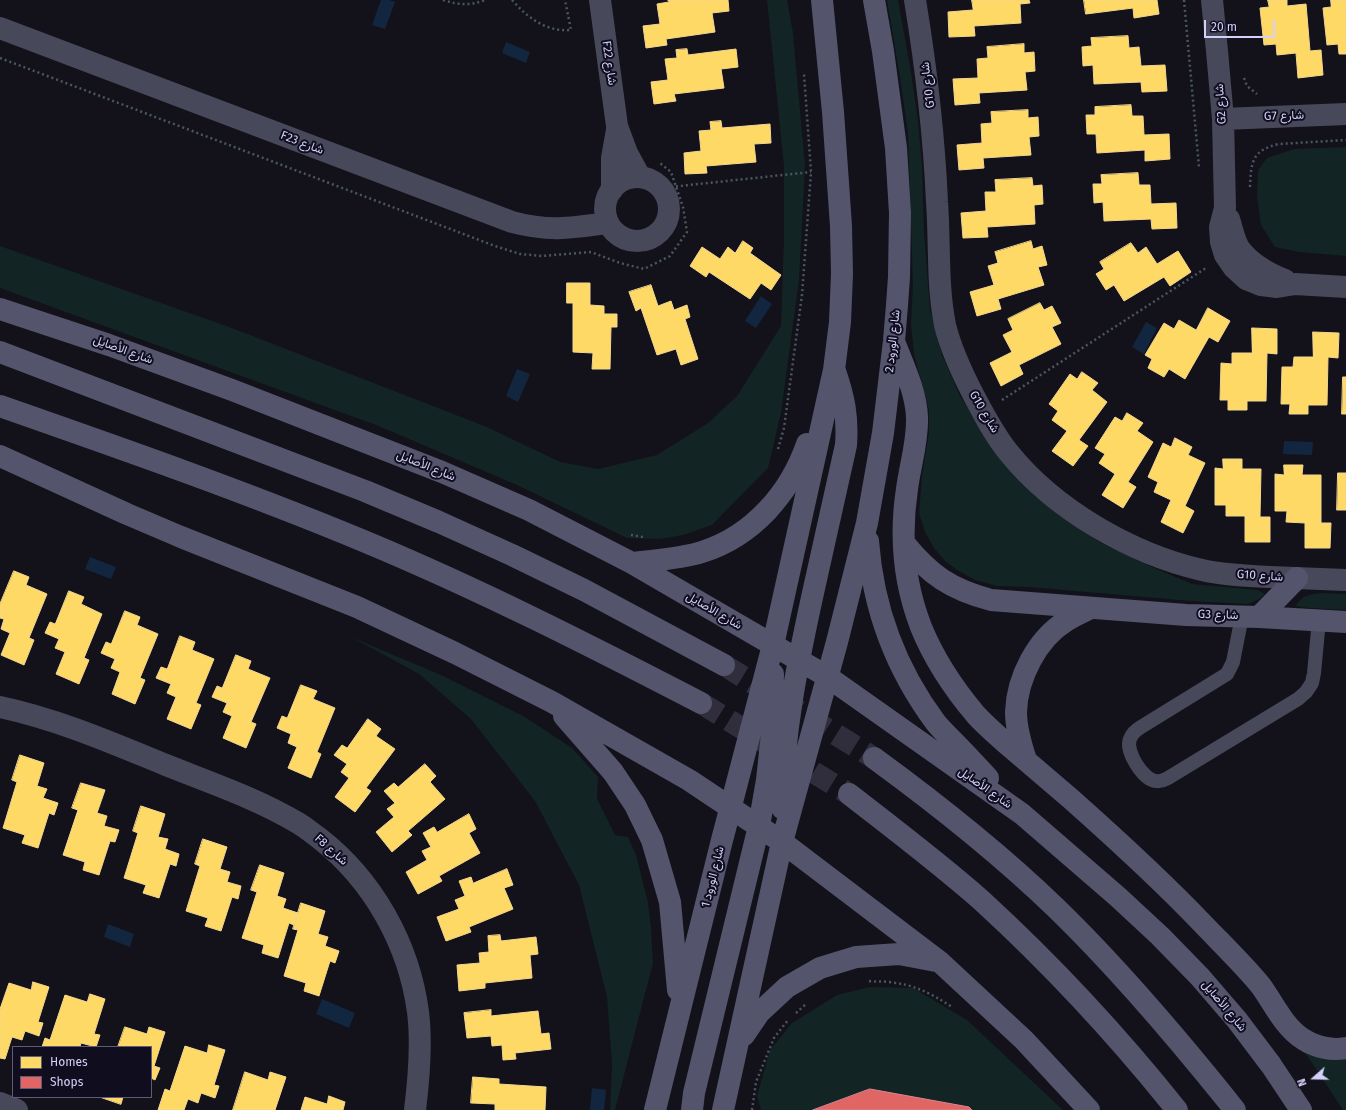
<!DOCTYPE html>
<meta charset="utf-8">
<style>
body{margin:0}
#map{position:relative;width:1346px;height:1110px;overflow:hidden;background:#13121a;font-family:"Fira Sans",sans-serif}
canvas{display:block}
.legend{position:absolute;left:12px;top:1046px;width:140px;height:52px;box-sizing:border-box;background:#100e1e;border:1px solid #5e5c76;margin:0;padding:5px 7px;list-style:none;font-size:12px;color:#d3d0fa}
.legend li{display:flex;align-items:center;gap:8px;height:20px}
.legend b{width:20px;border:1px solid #5e5c76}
.north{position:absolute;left:1294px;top:1058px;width:40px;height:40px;-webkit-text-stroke:3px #100e1e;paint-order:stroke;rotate:250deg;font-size:11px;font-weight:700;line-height:16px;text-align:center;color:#d3d0fa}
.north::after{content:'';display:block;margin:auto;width:14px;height:18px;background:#d3d0fa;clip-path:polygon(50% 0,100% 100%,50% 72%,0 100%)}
.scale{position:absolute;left:1204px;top:20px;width:71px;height:18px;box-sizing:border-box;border:2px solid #d3d0fa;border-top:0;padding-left:5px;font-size:12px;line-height:14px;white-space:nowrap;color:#d3d0fa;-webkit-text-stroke:3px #100e1e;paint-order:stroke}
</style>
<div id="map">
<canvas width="1346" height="1110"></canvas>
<ul class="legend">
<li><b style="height:11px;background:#ffd966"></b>Homes</li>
<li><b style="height:11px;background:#e06666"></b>Shops</li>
</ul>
<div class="north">N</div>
<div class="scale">20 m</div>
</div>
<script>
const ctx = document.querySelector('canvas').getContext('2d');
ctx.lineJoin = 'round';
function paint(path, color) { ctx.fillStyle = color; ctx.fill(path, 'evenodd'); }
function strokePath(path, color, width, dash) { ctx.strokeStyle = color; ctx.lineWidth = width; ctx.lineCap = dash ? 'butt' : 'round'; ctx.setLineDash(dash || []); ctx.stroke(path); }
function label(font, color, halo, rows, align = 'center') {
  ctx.font = font + ' "Fira Sans",Vazirmatn,sans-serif'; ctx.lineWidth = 4; ctx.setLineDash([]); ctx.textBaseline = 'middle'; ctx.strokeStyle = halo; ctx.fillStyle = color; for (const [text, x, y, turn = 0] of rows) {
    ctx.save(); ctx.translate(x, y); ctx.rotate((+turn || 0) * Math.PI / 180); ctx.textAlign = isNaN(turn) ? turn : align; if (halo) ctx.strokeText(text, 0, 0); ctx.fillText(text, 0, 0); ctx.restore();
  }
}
const green = new Path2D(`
 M767,0h20l6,33 12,133 -6,114 -18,133 -13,55 -56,57 -29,10 -23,4 -33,-1 -110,-53 -141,-60 -376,-137v-42l232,82 255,99 73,35 38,7 59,-14 51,-32 29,-27 44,-70 3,-88v-72z
 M887,0h11l13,72 7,49 4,45 2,66 6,78 12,45 17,39 23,38 27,37 26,27 28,21 38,26 51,24 40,17 66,6 7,4 -6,5 -11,5 -57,-3 -162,-14 -32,-1 -22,-6 -18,-10 -12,-9 -11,-13 -9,-16 -6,-19 3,-37 7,-44v-22l-15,-56 -3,-30 2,-38 -5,-153 -8,-56z
 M1346,147v109l-47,-4 -24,-5 -14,-22 -4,-28 1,-27 9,-12 27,-9z
 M1322,593l24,1v16l-38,-2 -12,-2c6,-11 14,-12 26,-13z
 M351,637l90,38 84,42 47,31 26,29 -1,22 18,36 13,2 8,18 12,47 3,26 2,35 -38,147h-5l2,-46 -5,-67 -28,-112 -44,-84 -64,-82 -52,-45z
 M870,987l43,1 54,32 96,90h-91l-3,-3 -99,-18 -57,21h-52l-4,-14 13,-46 22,-27 45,-28z
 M1304,1051l24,8h18v51h-3z`);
const water = new Path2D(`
 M381,0h8l6,2 -10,27 -13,-4z
 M506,42l24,10 -4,11 -24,-10z
 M761,296l11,8 -16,24 -11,-7z
 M1146,322l11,6 -13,26 -12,-7z
 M517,369l13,5 -12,28 -12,-6z
 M1284,441l29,1 -1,13 -29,-1z
 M90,557l26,10 -5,12 -26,-10z
 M108,924l26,10 -4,13 -26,-10z
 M322,999l33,14 -6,15 -33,-14z
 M592,1088l14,2 -2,20h-14z`);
const homes = new Path2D(`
 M668,0h60l1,11 -17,2 3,19 -49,7 1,6 -21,3 -3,-22 17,-2 -3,-20 12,-2z
 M972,0h57l1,3 -10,1 1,19 -47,3 1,10 -26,1 -1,-25 25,-2z
 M1084,0h73l2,14 -25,4 -1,-10 -47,6z
 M1268,0h19v6l19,-2 4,47 11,-1 2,25 -25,3 -2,-25 -19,2 -1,-11 -12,1 -4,-37 9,-1z
 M1331,0h15v54h-7l-1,-10 -11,1 -4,-37 8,-1z
 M1128,36l1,12 10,-1 2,19 24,-1 2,26 -25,1 -1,-10 -47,2 -1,-19 -10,1 -1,-19 10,-1 -1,-8z
 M1024,44v9l10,-1 1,19 -10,1 2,18 -48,3 1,10 -25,2 -2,-26 25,-1 -1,-19 11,-1 -1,-11z
 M687,49l1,6 48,-6 2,18 -17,2 3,19 -50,6 2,7 -22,3 -3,-22 17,-2 -3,-21 12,-1 -1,-8z
 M1131,105l1,11h11l1,19 25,-1 1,25 -25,2v-11l-48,3 -1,-19h-9l-1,-19h9v-8z
 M1028,110v8l10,-1 1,19 -10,1 2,18 -48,3 1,10 -25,2 -2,-25 25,-2 -1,-19 11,-1 -1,-11z
 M721,121l1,7 48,-4 1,19 -17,1 2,18 -50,4 1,7 -22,1 -1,-21 17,-2 -2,-20 12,-1 -1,-8z
 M1138,173l1,12h11l1,19 25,-1 1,25 -25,1 -1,-10 -47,2 -1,-19 -9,1 -1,-19h9l-1,-9z
 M1032,178l1,8 9,-1 1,19 -9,1 1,19 -48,3 1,10 -25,1 -2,-25 25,-2 -1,-19h11l-1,-12z
 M743,241l10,7 -3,5 31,22 -10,15 -10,-7 -11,16 -41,-27 -3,5 -16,-11 12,-19 18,12 8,-12 7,6z
 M1031,241l2,8 9,-3 5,19 -9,2 6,18 -46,14 3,10 -24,7 -7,-24 24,-7 -6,-19 10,-3 -3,-11z
 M1131,243l7,10 8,-6 11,17 21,-13 13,21 -21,14 -6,-9 -40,24 -10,-16 -8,5 -10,-16 8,-5 -4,-7z
 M567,283h23v22l14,1v8h13v13h-6l-1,42h-18l1,-16 -20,-1v-49h-6z
 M651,285l7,21 13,-5 3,9 13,-5 3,12 -5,2 13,40 -17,6 -5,-16 -19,6 -16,-47 -5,3 -7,-19z
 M1040,303l4,7 8,-4 9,17 -9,4 9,17 -42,21 4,9 -22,12 -11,-23 22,-11 -9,-17 10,-5 -5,-11z
 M1208,308l22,13 -12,21 -9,-5 -24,42 -16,-10 -5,8 -16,-9 4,-9 -7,-4 19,-32 10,6 5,-9 17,10z
 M1252,328l25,1v25l-10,-1 -1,48h-19v9h-19v-10h-8l1,-37 11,1v-11h20z
 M1313,332l26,1 -1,25 -10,-1 -1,48h-19v9h-19l1,-10h-9l1,-37h11l1,-10h19z
 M1082,372l16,11 -6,7 15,12 -28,38 9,6 -15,20 -21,-15 15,-20 -15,-11 6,-9 -9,-7 21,-30 7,5z
 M1343,377h3v37h-4z
 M1127,413l16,10 -6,8 16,11 -25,40 8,5 -13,21 -21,-13 13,-21 -16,-11 6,-9 -10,-6 20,-31 7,4z
 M1175,438l17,9 -4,8 17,8 -20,43 9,5 -11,22 -22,-11 10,-22 -17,-8 4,-10 -10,-5 15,-34 8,4z
 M1223,459h19v10h19l-1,48h10v25h-25v-26h-19v-11h-11v-37l8,1z
 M1284,465h19l-1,10h19v48h10l-1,25h-25v-25l-19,-1 1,-11h-12v-37l9,1z
 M1338,473h8v37h-9z
 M14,571l15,6 -3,8 21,9 -18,44 5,2 -10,25 -23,-10 9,-22 -9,-4 3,-10 -4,-1v-14z
 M69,591l15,6 -3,7 21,10 -18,44 5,2 -10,24 -23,-10 9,-22 -10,-4 4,-9 -14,-6 5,-11 5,2z
 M125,611l15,6 -3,8 21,9 -18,44 5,2 -10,24 -23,-10 8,-22 -9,-4 4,-9 -14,-6 5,-11 5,2z
 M180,636l15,6 -3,8 22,9 -18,44 5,2 -10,24 -24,-10 9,-22 -9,-4 4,-9 -15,-6 5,-11 6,2z
 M236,655l15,6 -3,8 22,9 -19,44 5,2 -10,24 -23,-10 9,-22 -9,-4 4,-9 -15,-6 5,-11 5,2z
 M301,685l16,6 -4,8 22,9 -18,44 4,2 -10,24 -23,-10 9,-21 -9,-4 3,-9 -14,-6 5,-12 5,2z
 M368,719l13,10 -5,7 19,13 -29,39 5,3 -16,21 -20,-15 14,-19 -8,-6 6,-8 -13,-9 8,-10 5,3z
 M20,755l24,8 -7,23 10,3 -4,9 15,5 -4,12 -5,-2 -11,35 -16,-5 3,-8 -22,-7 14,-46 -5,-2z
 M425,764l11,12 -6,6 15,17 -37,32 4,4 -20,17 -16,-20 18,-15 -7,-8 8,-6 -11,-12 10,-8 4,4z
 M81,783l24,7 -8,23 10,3 -3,10 15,4 -4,12 -5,-1 -11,34 -16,-5 2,-8 -22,-7 15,-45 -6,-2z
 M141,806l24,8 -7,23 10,2 -3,10 14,5 -3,12 -6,-2 -11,34 -16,-5 3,-8 -22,-7 14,-45 -5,-2z
 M469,814l7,15 -7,4 11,20 -41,23 3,5 -24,13 -12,-22 21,-12 -5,-9 9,-4 -8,-14 11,-6 3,5z
 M203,839l24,8 -7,22 10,3 -3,10 14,4 -3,13 -6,-2 -11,34 -16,-5 3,-8 -22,-7 14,-45 -5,-2z
 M260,865l24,8 -7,23 9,3 -3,9 15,5 -4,12 -5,-2 -11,35 -16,-5 2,-8 -22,-7 15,-46 -6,-2z
 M507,869l6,16 -9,3 9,21 -44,18 2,5 -25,9 -9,-24 22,-8 -4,-9 10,-4 -6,-15 12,-4 2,6z
 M301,903l24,8 -7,23 10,3 -3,9 14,5 -4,12 -5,-2 -11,35 -15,-5 2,-8 -22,-7 14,-46 -5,-1z
 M500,935l1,6 35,-4 2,17 -8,1 2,23 -47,5v5l-26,3 -2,-26 23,-2 -1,-10 10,-1 -1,-16z
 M33,982l16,5 -11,35 5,1 -4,13 -14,-5 -3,9 -10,-3 -7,22 -5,-1v-49l9,-26 22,7z
 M90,994l15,5 -11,35 6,1 -4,12 -15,-4 -1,4h-38l3,-9 5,2 15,-45 22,7z
 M491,1010v6l47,-5 3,23 8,-1 2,16 -36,4 1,6 -13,1 -1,-15 -10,1 -1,-10 -24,2 -3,-25z
 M125,1027l22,7 2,-7 16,5 -11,34 6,2 -5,12 -4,-2v-31h-33z
 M209,1045l16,5 -11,35 5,1 -4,12 -14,-5 -3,10 -10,-4 -4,11h-26l7,-21 5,2 15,-45 22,7z
 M245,1072l23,8 2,-8 16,5 -11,33h-42z
 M473,1077l26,2v5l47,3 -1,23h-50v-6l-24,-1z
 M329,1096l16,6 -2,8h-42l4,-13 22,7z
 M100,1097h23l-2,7z`);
const shops = new Path2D(`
 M870,1089l99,18 3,3h-159z`);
const secondaryTunnel = new Path2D(`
 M724,665l150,93
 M701,703l148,91`);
const path = new Path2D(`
 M443,0c15,5 27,6 42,0
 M512,0c16,18 34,32 59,30l-6,-30
 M1184,0l15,167
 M0,58l495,188 25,8 22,2 49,-4 29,11 24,6 26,-13 17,-24 -4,-25 -12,-35 -11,-9
 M1244,78l3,8 10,8
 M1250,187c1,-25 2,-37 29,-43l67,-4
 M661,188l150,-16
 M1002,400l204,-132
 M778,449l6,-21 18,-133 9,-123 -7,-98
 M631,535l12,2
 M869,981c7,1 13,0 19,1 26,2 44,12 64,25
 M796,1013l10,-9
 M752,1110l4,-28 18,-44 14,-18`);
const lane = new Path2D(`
 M1242,616l-9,46 -6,12 -86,53c-5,3 -9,6 -11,12 -5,12 13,41 26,42 5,1 8,-1 12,-3l130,-79 8,-7 6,-9 2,-10 5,-53`);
const street = new Path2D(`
 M600,0l17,126 10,27 13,24
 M915,0c11,67 19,134 22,202 3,41 0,83 8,123 6,25 17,48 29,71 10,19 21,40 35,57 46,57 123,101 193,117 22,5 45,6 68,7 25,1 51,2 76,3
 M1212,0l5,51 6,68 2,89 -5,19 1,15 4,13 9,13 12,11 15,6 16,2 18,-3 51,3
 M0,28l512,194c37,10 60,6 96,1
 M1223,119l123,-5
 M605 209a32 32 0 1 1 64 0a32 32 0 1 1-64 0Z
 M612,190v-32l5,-28
 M1229,219c3,9 5,21 10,29 12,16 28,25 46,32
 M0,707c57,12 112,36 166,58 45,18 90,33 132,58 7,4 14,10 21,15 54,42 90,106 99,174 4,32 1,66 -3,98
 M0,1103l17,7`);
const secondary = new Path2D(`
 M0,309l109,36 123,45 210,82 87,38 103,53 196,114 194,137 96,83 42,39 40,41 37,43 34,45 30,45
 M895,344c9,23 21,48 22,73 1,25 -7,48 -10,72 -7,46 -3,94 14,138 13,32 33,62 55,88 10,11 22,21 33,31 21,18 41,35 62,53 45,40 90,81 131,124 19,20 42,42 59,63 13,18 23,41 42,53 12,8 29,12 43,9
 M0,352l365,139 74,31 73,33 72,35 140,75
 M0,406c123,43 246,86 366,136 115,48 225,104 335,161
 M0,456l127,58 54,23 176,70 98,46 97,49 137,78 93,62 158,120 84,78 65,70
 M868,541c5,68 27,127 68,182 5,6 11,12 17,18 12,12 24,25 35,37
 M904,543c26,32 46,46 87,57l195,15 73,2 87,5
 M632,563c24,-3 47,-4 70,-11 51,-16 88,-59 105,-108
 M1259,617l38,-39
 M564,716l49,56 22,33 17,35 18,62 8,88
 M874,758c63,46 125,95 182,150 65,63 123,132 179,202
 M1026,760c-5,-15 -10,-31 -10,-48 1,-34 21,-73 50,-91 8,-5 17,-9 25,-13
 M849,794c45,35 90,69 132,106 71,65 136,135 196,210
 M782,808c1,-75 15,-142 31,-215 11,-50 22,-99 33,-148 2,-28 -2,-48 -11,-74
 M744,1035l15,-22 28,-26 33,-19 36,-11 43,-3 37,7
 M655,1110l66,-266 52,-199 61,-275 6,-48 2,-48 -1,-48 -8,-114 -11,-112
 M692,1110l2,-17 65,-267 8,-46 5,-46 1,-60
 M723,1110l59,-268 55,-200 30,-119 16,-90 11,-92 3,-36 2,-28 1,-64 -4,-65 -13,-97 -9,-51`);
const streetNames = [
 ["F22 شارع",609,63,82],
 ["G10 شارع",928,85,-97],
 ["G2 شارع",1221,104,-94],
 ["G7 شارع",1284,116,-2],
 ["F23 شارع",302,143,21],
 ["شارع الورود 2",893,341,-84],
 ["شارع الأصايل",123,350,20],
 ["G10 شارع",984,412,59],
 ["شارع الأصايل",426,466,22],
 ["G10 شارع",1260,576,4],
 ["شارع الأصايل",714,611,30],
 ["G3 شارع",1218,615,2],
 ["شارع الأصايل",985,788,35],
 ["F8 شارع",331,850,42],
 ["شارع الورود 1",713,877,-76],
 ["شارع الأصايل",1224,1006,50]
];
paint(green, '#122424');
paint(water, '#12263f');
paint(homes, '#ffd966');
strokePath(homes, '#f2d692', 1);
paint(shops, '#e06666');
strokePath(shops, '#dc8692', 1);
strokePath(secondaryTunnel, '#302e3c', 22, [22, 11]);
strokePath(path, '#4a5761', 2.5, [2, 3]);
strokePath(lane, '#48485b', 14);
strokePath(street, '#48485b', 22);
strokePath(secondary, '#54556d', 22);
label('12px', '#d3d0fa', '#100e1e', streetNames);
</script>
